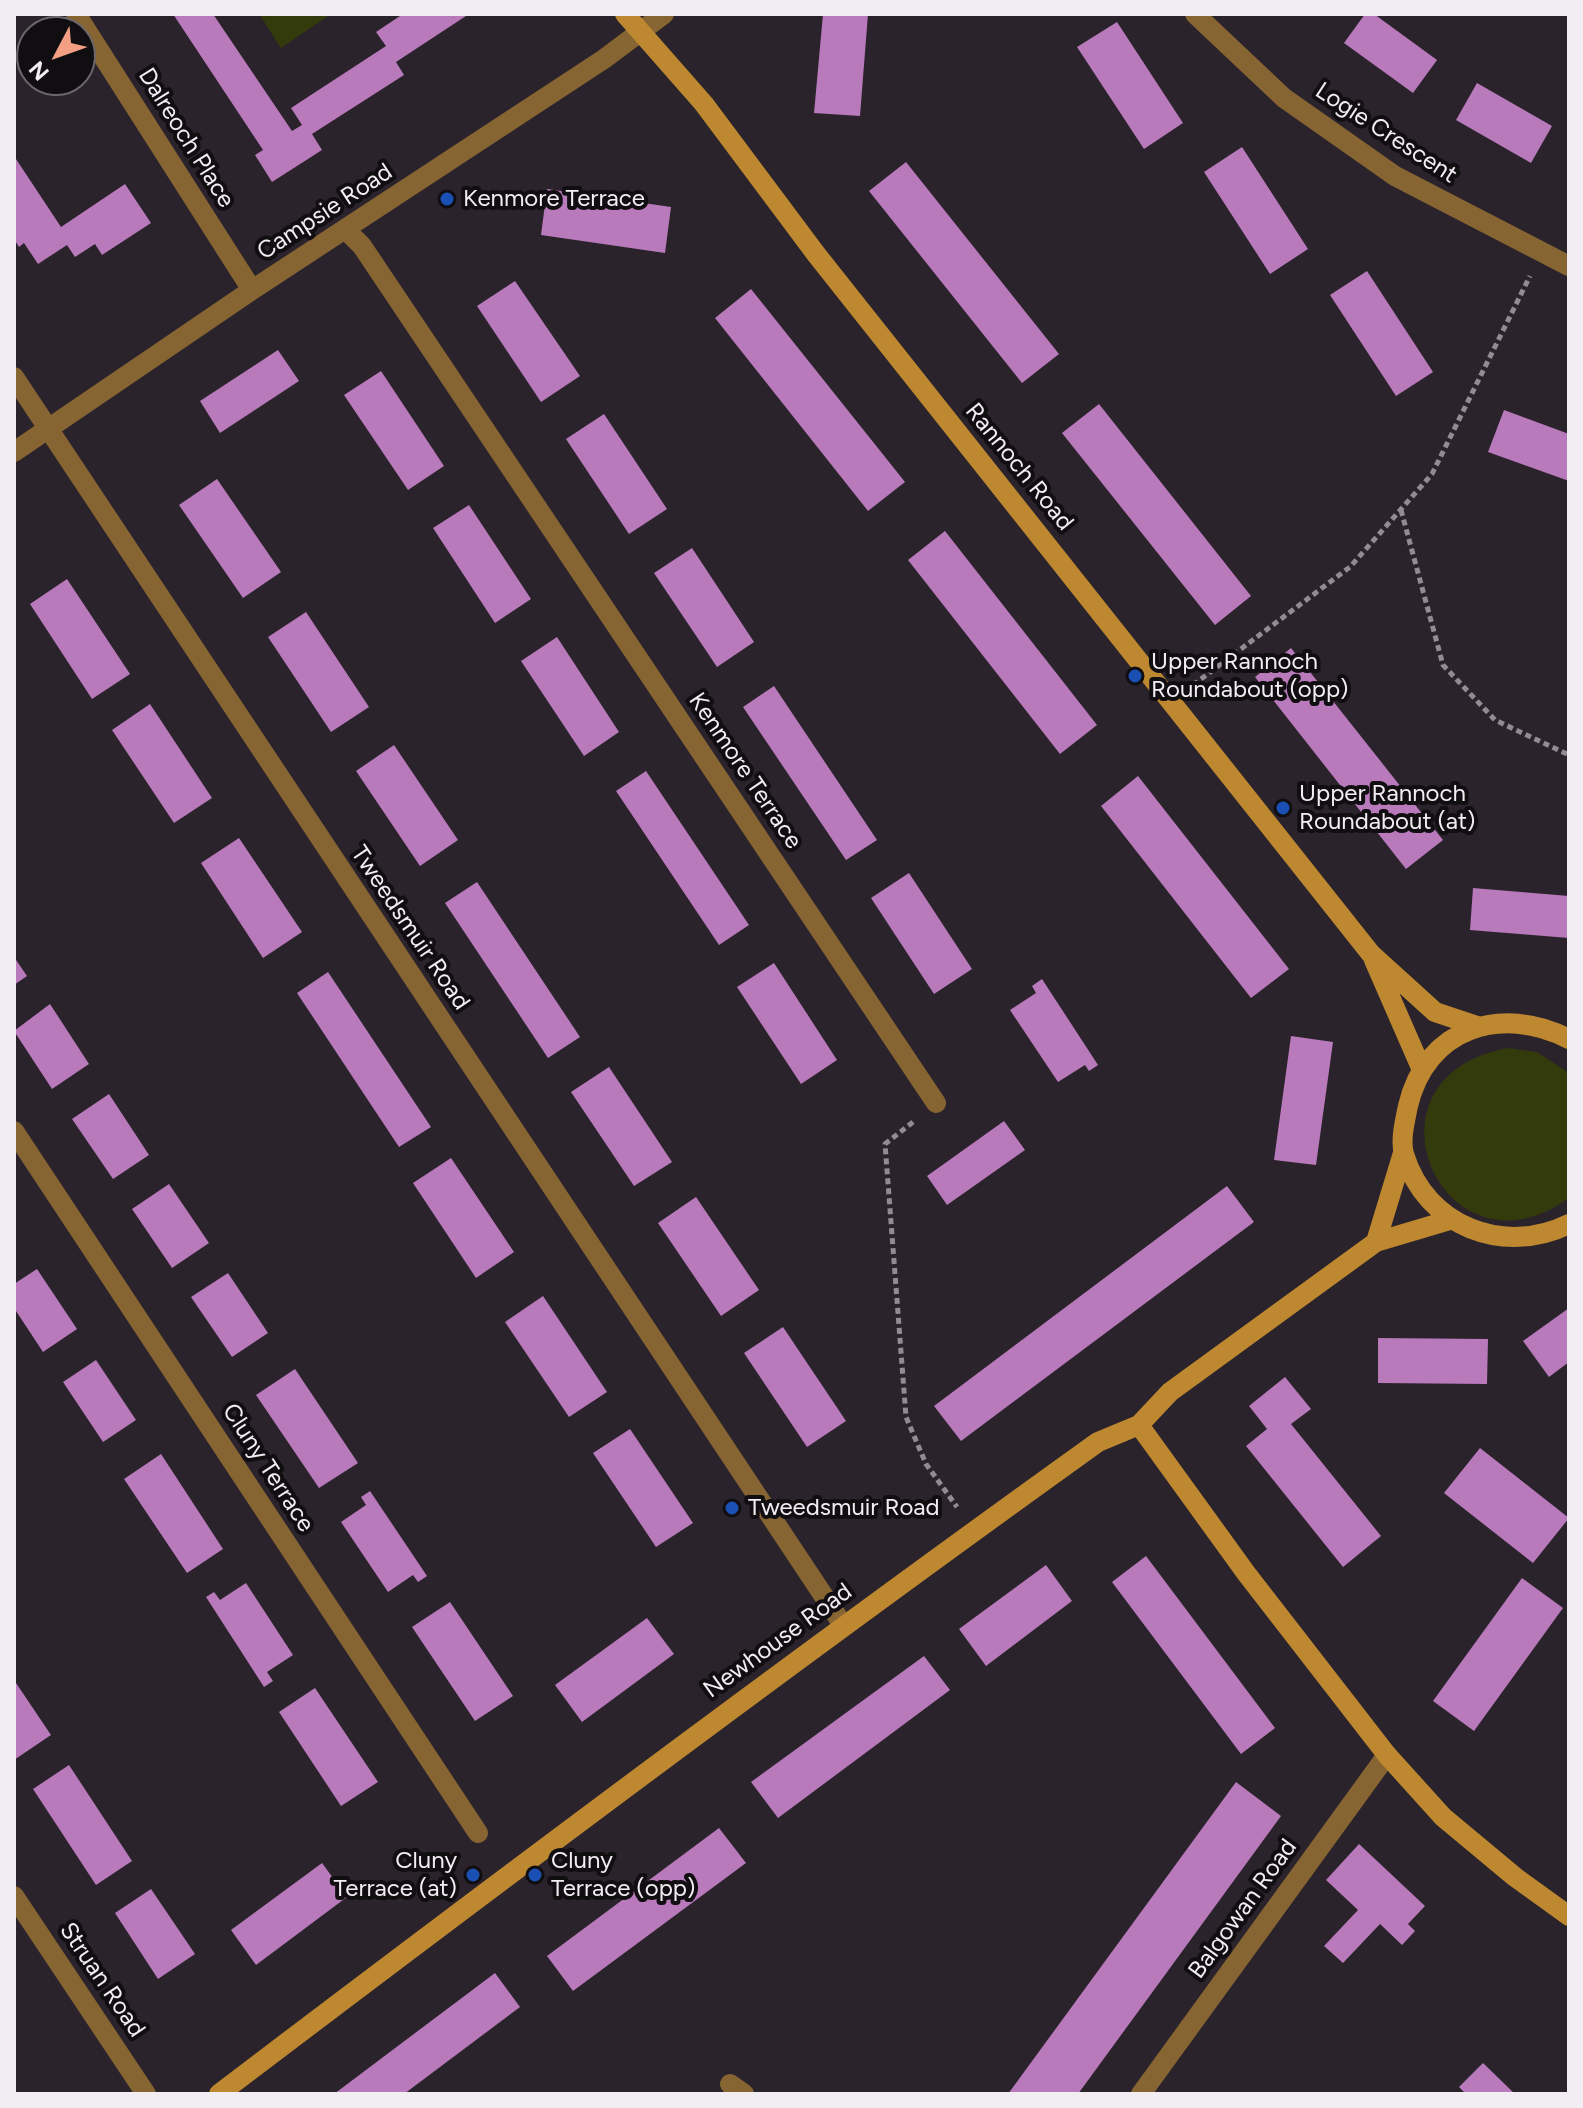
<!DOCTYPE html>
<style>
body{margin:0}
#map{position:relative;width:1583px;height:2108px;overflow:hidden;background:#2b232b;font-family:Figtree,sans-serif}
canvas{display:block}
.frame{position:absolute;inset:0;border:16px solid #f2edf2;pointer-events:none}
.north{position:absolute;left:16px;top:16px;width:80px;height:80px;box-sizing:border-box;background:#110e11;border:2px solid #6b676b;border-radius:50%;rotate:229deg;font-size:22px;font-weight:700;line-height:32px;text-align:center;color:#f2edf2}
.north::after{content:'';display:block;margin:auto;width:28px;height:36px;background:#f39f83;clip-path:polygon(50% 0,100% 100%,50% 72%,0 100%)}
</style>
<div id="map">
<canvas width="1583" height="2108"></canvas>
<div class="frame"></div>
<div class="north">N</div>
</div>
<script>
const ctx = document.querySelector('canvas').getContext('2d');
ctx.lineJoin = 'round';
function paint(path, color) { ctx.fillStyle = color; ctx.fill(path, 'evenodd'); }
function strokePath(path, color, width, dash) { ctx.strokeStyle = color; ctx.lineWidth = width; ctx.lineCap = dash ? 'butt' : 'round'; ctx.setLineDash(dash || []); ctx.stroke(path); }
function label(font, color, halo, rows, align = 'center') {
  ctx.font = font + ' Figtree,sans-serif'; ctx.lineWidth = 8; ctx.setLineDash([]); ctx.textBaseline = 'middle'; ctx.strokeStyle = halo; ctx.fillStyle = color; for (const [text, x, y, turn = 0] of rows) {
    ctx.save(); ctx.translate(x, y); ctx.rotate((+turn || 0) * Math.PI / 180); ctx.textAlign = isNaN(turn) ? turn : align; if (halo) ctx.strokeText(text, 0, 0); ctx.fillText(text, 0, 0); ctx.restore();
  }
}
const green = new Path2D(`
 M259,14h72l-50,34z
 M1508,1048l29,4 32,21v125c-125,91 -220,-121 -61,-150z`);
const building = new Path2D(`
 M173,14h40l79,117 10,-6 -11,-17 95,-62 -10,-14 27,-18h66l-73,48 8,13 -92,59 10,16 -50,32 -17,-27 8,-5z
 M823,14h45l-8,102 -46,-3z
 M1365,14h9l63,46 -24,33 -69,-50z
 M1117,22l66,101 -39,26 -67,-102z
 M1477,83l75,43 -21,37 -75,-43z
 M1242,147l66,102 -38,25 -66,-102z
 M14,156l47,71 64,-43 26,39 -49,32 -7,-11 -20,13 -8,-12 -29,19 -14,-21 -5,4 -5,-8z
 M906,162l153,192 -37,29 -153,-192z
 M547,189l124,18 -6,46 -124,-18z
 M1367,271l66,101 -37,24 -66,-101z
 M515,281l65,95 -39,26 -64,-96z
 M751,289l154,193 -37,29 -153,-193z
 M278,350l21,31 -79,52 -20,-32z
 M381,371l63,95 -36,24 -64,-95z
 M1099,404l152,192 -36,29 -153,-192z
 M1504,410l65,24v47l-81,-29z
 M604,414l63,95 -38,25 -63,-95z
 M217,479l64,93 -38,26 -64,-93z
 M469,505l62,94 -36,24 -62,-95z
 M945,531l152,194 -37,29 -152,-194z
 M692,548l62,94 -37,25 -63,-94z
 M67,579l63,95 -38,25 -62,-95z
 M306,612l63,95 -38,25 -63,-95z
 M557,637l62,95 -35,24 -63,-95z
 M1291,648l152,192 -37,29 -151,-192z
 M774,686l103,154 -31,20 -103,-153z
 M150,704l62,94 -38,25 -62,-93z
 M394,745l64,95 -38,26 -64,-95z
 M646,771l103,154 -30,20 -103,-154z
 M1138,776l151,193 -38,29 -150,-192z
 M239,838l63,94 -39,26 -62,-95z
 M909,873l63,96 -38,25 -63,-96z
 M477,882l103,155 -32,21 -103,-155z
 M1473,888l96,8v42l-99,-8z
 M14,957l13,19 -13,9z
 M774,963l63,97 -36,24 -64,-97z
 M328,972l103,155 -32,20 -102,-154z
 M1042,979l56,86 -9,6 -4,-6 -27,17 -48,-72 26,-17 -4,-7z
 M50,1004l39,60 -37,25 -38,-58z
 M1291,1036l42,6 -17,123 -42,-5z
 M609,1067l63,95 -38,24 -63,-94z
 M109,1094l40,61 -36,24 -41,-60z
 M1004,1121l21,29 -78,55 -20,-29z
 M451,1158l63,94 -38,26 -63,-95z
 M169,1184l40,59 -37,25 -40,-59z
 M1227,1186l27,36 -293,219 -27,-35z
 M696,1197l63,93 -38,26 -63,-93z
 M37,1269l40,60 -34,23 -29,-44v-24z
 M228,1273l40,60 -36,24 -41,-60z
 M543,1296l64,96 -38,25 -64,-95z
 M1569,1308v54l-20,15 -26,-36z
 M783,1327l63,94 -39,26 -63,-94z
 M1378,1338l110,1 -1,45 -109,-1z
 M96,1360l40,60 -33,22 -40,-60z
 M295,1369l63,94 -39,25 -63,-93z
 M1285,1377l26,32 -20,15 90,112 -38,31 -97,-121 21,-17 -18,-23z
 M630,1429l63,94 -37,24 -63,-94z
 M1480,1448l89,70 -36,45 -89,-70z
 M161,1454l62,95 -36,24 -63,-94z
 M370,1491l57,85 -9,6 -5,-7 -25,17 -47,-70 25,-17 -5,-8z
 M1146,1556l129,172 -34,26 -129,-172z
 M1046,1565l26,36 -86,65 -27,-37z
 M1522,1578l41,30 -89,123 -41,-30z
 M246,1583l47,72 -26,17 6,9 -9,6 -58,-90 8,-5 6,8z
 M450,1602l63,94 -38,25 -63,-94z
 M647,1618l27,36 -92,68 -27,-37z
 M924,1656l26,34 -172,128 -27,-36z
 M14,1680l37,55 -37,25z
 M315,1688l63,94 -37,24 -62,-94z
 M69,1765l63,96 -36,24 -63,-96z
 M1236,1782l45,34 -203,278h-70z
 M719,1828l27,35 -173,128 -26,-35z
 M1359,1844l66,62 -17,18 7,7 -13,14 -22,-21 -37,39 -19,-17 34,-36 -32,-30z
 M322,1863l25,34 -91,68 -25,-35z
 M151,1889l44,65 -37,25 -43,-66z
 M495,1973l25,34 -116,87h-70z
 M1483,2063l32,31h-49l-7,-7z`);
const path = new Path2D(`
 M1401,510l42,155 52,55 74,35
 M1193,685l157,-118 82,-93 98,-198
 M913,1122l-28,22 21,273 20,47 31,43`);
const lane = new Path2D(`
 M730,2084l14,10`);
const street = new Path2D(`
 M76,14l176,276
 M1195,14l89,84 111,78 174,90
 M347,231l15,15 574,857
 M14,377l829,1248
 M14,452l238,-162 352,-231 60,-45
 M14,1131l464,702
 M14,1896l132,198
 M1141,2094l246,-339`);
const secondary = new Path2D(`
 M625,14l79,90 112,150 555,700 64,58 42,14
 M1374,960l48,110
 M1569,1039c-68,-35 -143,-11 -161,67 -3,15 -8,34 -4,48 22,73 100,102 165,70
 M1376,1242l27,-89
 M1139,1425l107,148 141,182 56,62 72,60 54,39
 M219,2094c291,-221 582,-439 879,-652l41,-17 31,-33 206,-150 74,-22`);
const markers = [
 [447,199,8,"#1a4fb4"],
 [1135,676,8,"#1a4fb4"],
 [1283,808,8,"#1a4fb4"],
 [732,1508,8,"#1a4fb4"],
 [473,1875,8,"#1a4fb4"],
 [535,1875,8,"#1a4fb4"]
];
const streetNames = [
 ["Logie Crescent",1386,133,33],
 ["Dalreoch Place",186,138,58],
 ["Campsie Road",325,212,-33],
 ["Rannoch Road",1019,467,51],
 ["Kenmore Terrace",745,771,56],
 ["Tweedsmuir Road",410,928,56],
 ["Cluny Terrace",268,1468,57],
 ["Newhouse Road",778,1641,-36],
 ["Balgowan Road",1243,1909,-54],
 ["Struan Road",102,1980,56]
];
const poiNames = [
 ["Kenmore Terrace",463,199],
 ["Upper Rannoch",1151,662],
 ["Roundabout (opp)",1151,690],
 ["Upper Rannoch",1299,794],
 ["Roundabout (at)",1299,822],
 ["Tweedsmuir Road",748,1508],
 ["Cluny",457,1861,"right"],
 ["Terrace (at)",457,1889,"right"],
 ["Cluny",551,1861],
 ["Terrace (opp)",551,1889]
];
paint(green, '#333a0b');
paint(building, '#b87abb');
strokePath(path, '#928c92', 5, [6, 4]);
strokePath(lane, '#866533', 20);
strokePath(street, '#866533', 20);
strokePath(secondary, '#bd8830', 20);
for (const [x, y, r, color] of markers) { const dot = new Path2D(); dot.arc(x, y, r, 0, 2 * Math.PI); ctx.fillStyle = color; ctx.fill(dot); strokePath(dot, '#110e11', 3); }
label('24px', '#f2edf2', '#110e11', streetNames);
label('24px', '#f2edf2', '#110e11', poiNames, 'left');
</script>
